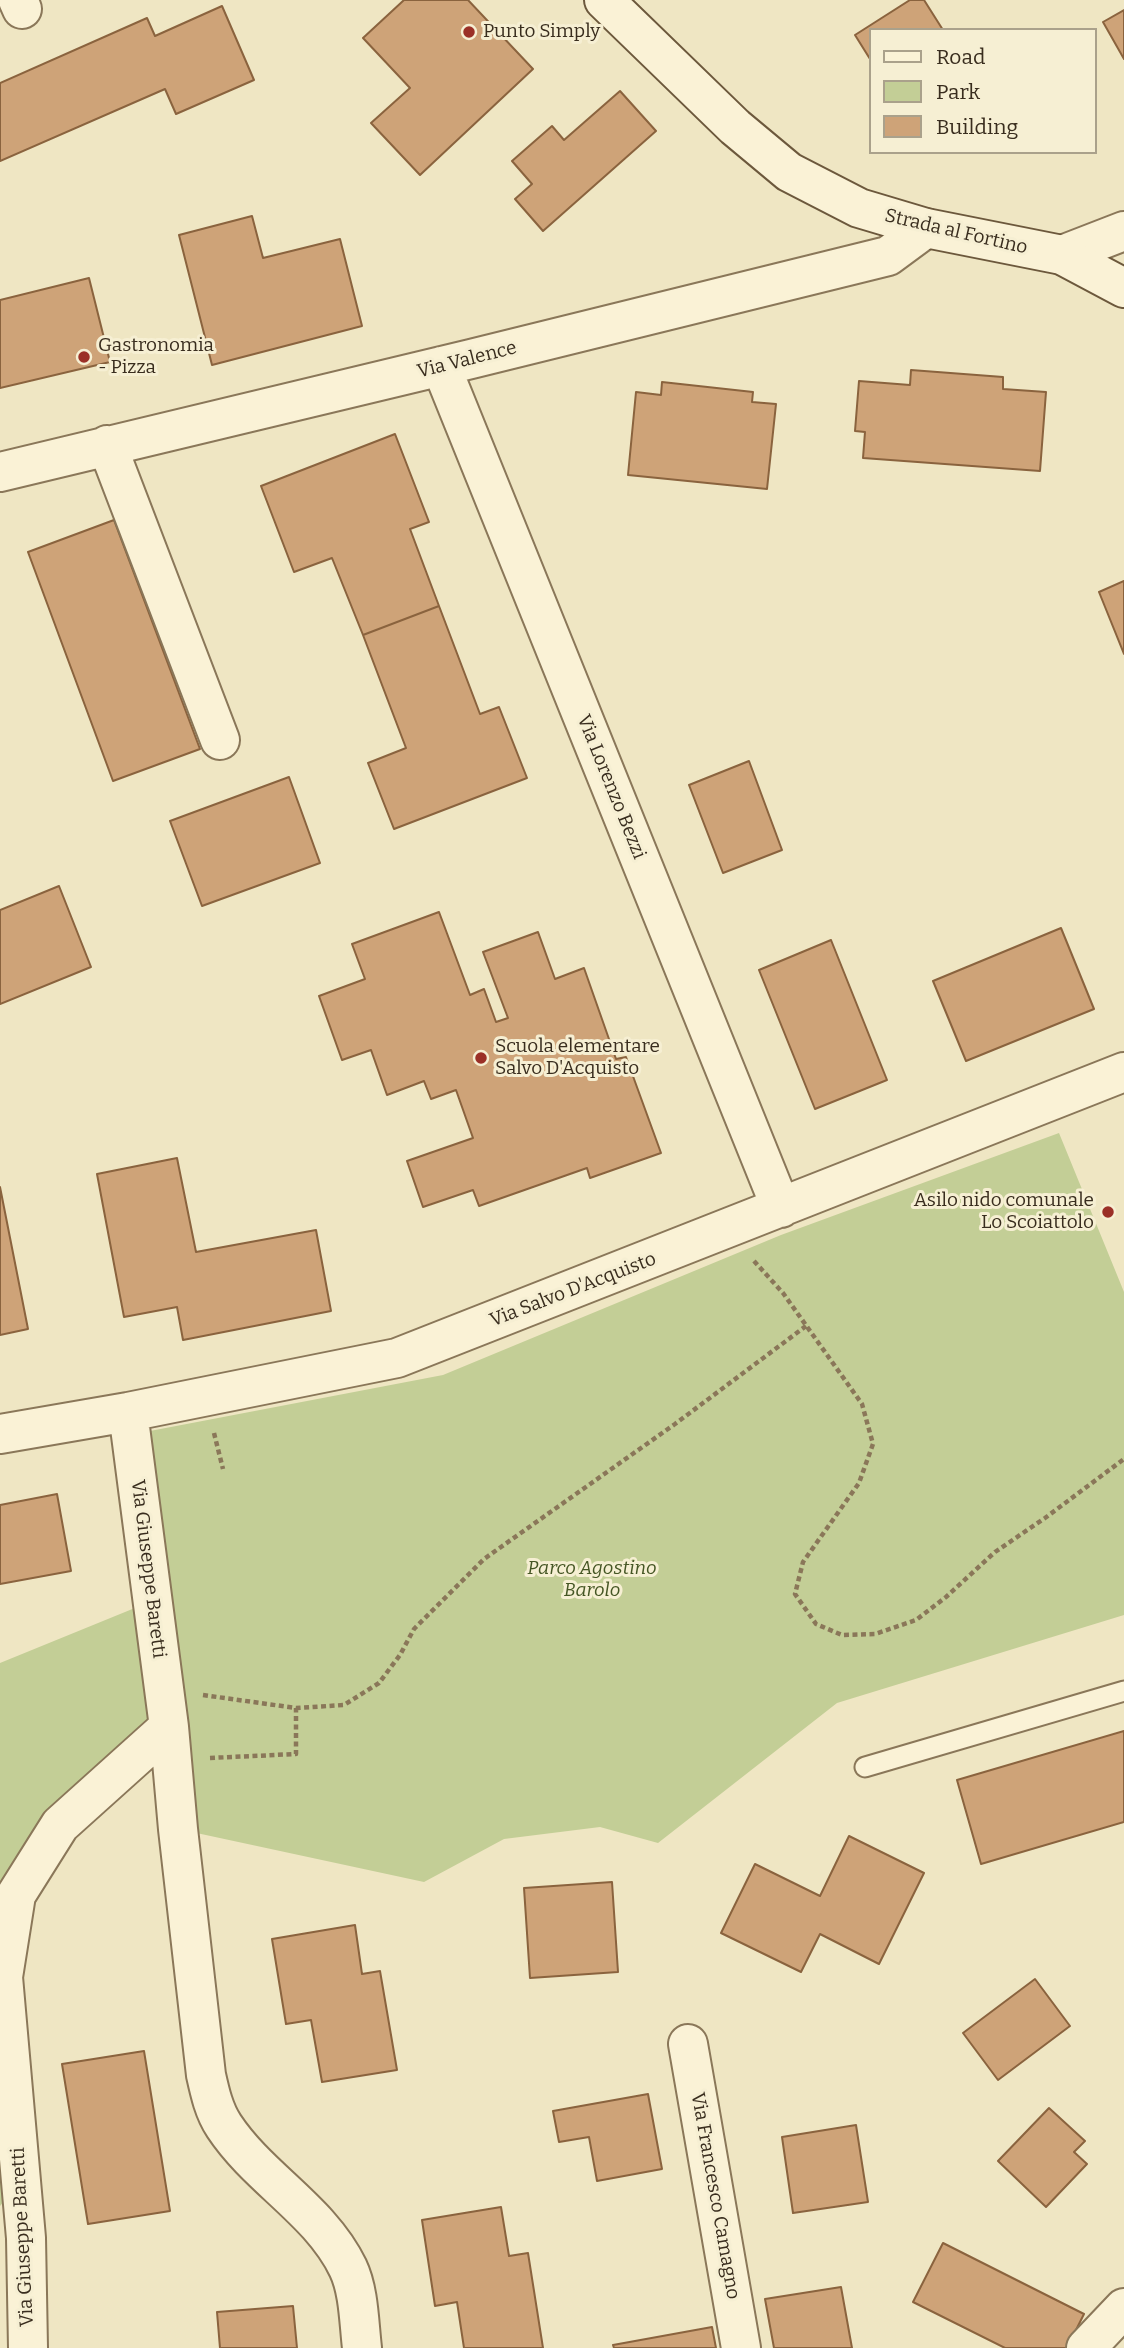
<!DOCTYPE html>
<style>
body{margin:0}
#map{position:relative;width:1124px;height:2348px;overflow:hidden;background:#efe6c3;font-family:Bitter,serif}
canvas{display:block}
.legend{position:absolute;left:869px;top:28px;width:228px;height:126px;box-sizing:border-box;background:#f6efd3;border:2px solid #aaa18b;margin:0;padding:9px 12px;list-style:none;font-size:21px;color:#392d1e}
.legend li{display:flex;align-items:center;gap:14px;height:35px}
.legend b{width:35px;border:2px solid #aaa18b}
</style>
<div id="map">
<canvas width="1124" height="2348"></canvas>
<ul class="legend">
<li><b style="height:9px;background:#faf2d6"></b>Road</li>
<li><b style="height:19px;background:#c3ce96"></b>Park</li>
<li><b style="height:19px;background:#cea378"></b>Building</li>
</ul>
</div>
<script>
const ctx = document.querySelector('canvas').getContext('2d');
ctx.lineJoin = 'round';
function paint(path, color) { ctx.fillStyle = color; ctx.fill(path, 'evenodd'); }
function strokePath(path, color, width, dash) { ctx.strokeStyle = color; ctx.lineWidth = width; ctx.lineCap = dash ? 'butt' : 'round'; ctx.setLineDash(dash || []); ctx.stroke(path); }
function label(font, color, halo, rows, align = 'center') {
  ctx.font = font + ' Bitter,serif'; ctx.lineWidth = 6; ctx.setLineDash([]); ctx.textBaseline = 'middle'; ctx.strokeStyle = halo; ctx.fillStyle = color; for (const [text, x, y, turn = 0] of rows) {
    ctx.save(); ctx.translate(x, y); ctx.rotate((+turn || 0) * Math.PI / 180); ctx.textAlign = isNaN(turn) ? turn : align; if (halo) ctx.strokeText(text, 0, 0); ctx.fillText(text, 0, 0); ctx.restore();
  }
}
const green = new Path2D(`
 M1059,1133l65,159v323l-287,88 -179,140 -58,-16 -96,12 -80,43 -246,-53 -9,-101 -153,167 5,287 -21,24v-543l152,-62 16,-4 -18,-166 293,-56 338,-140z`);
const building = new Path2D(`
 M404,0h64l65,69 -113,106 -49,-52 39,-35 -47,-50z
 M910,0h14l19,30h-73v29l-15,-24z
 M222,6l32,74 -78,34 -11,-25 -165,72v-78l147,-65 8,18z
 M1124,10v49l-21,-37z
 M620,91l36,40 -113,100 -28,-32 17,-15 -20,-23 40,-35 12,14z
 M252,216l11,42 77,-19 22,87 -150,39 -33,-130z
 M89,278l21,84 -110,26v-88z
 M911,370l92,7v12l43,3 -6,79 -177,-13 2,-26 -10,-1 4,-50 51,4z
 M662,382l91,10 -1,10 24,2 -9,85 -139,-14 8,-83 25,3z
 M395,434l34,88 -19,7 29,77 -76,29 -31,-77 -38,14 -33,-86z
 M114,520l86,229 -87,32 -85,-229z
 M1124,581v73l-25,-62z
 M439,606l41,108 19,-7 28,71 -133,51 -26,-66 38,-15 -43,-113z
 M749,761l33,89 -59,23 -34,-88z
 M289,777l31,86 -118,43 -32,-85z
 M59,886l32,81 -91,37v-94z
 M439,912l31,83 14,-6 12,33 12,-4 -25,-66 55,-20 17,47 29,-11 32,91 10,-2 35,96 -71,25 -3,-10 -108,38 -6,-16 -50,17 -16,-46 66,-23 -17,-48 -25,9 -7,-18 -37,14 -16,-45 -29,10 -23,-64 46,-17 -13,-35z
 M1061,928l33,81 -128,52 -33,-80z
 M831,940l56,140 -72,29 -56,-139z
 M177,1158l19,94 120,-22 15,81 -148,29 -6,-33 -53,10 -27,-143z
 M0,1187l28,142 -28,6z
 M57,1494l14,77 -71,13v-79z
 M1124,1731v91l-143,42 -24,-84z
 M849,1836l75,37 -45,91 -59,-30 -19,38 -80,-39 34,-69 65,32z
 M612,1882l6,90 -88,6 -6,-90z
 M355,1925l7,49 18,-3 17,99 -75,12 -11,-62 -25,4 -14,-85z
 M1035,1979l35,47 -72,54 -35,-47z
 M144,2051l26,160 -82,13 -26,-160z
 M648,2094l14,75 -65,12 -8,-44 -30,5 -6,-31z
 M1049,2108l36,33 -11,11 13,12 -41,43 -48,-46z
 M856,2125l12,77 -75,11 -11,-76z
 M501,2207l8,49 19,-3 15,95h-79l-7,-46 -22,4 -13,-86z
 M943,2243l141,71 -17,34h-62l-92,-46z
 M841,2287l11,61h-78l-9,-49z
 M293,2306l4,42h-77l-3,-36z
 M712,2327l4,21h-102l-1,-3z`);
const path = new Path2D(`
 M754,1261l29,32 79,111 11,40 -14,39 -56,79 -8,32 21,30 26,11 33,-1 41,-14 30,-23 49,-45 50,-34 79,-59
 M214,1433l9,36
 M203,1695l93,13 48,-3 35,-22 21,-28 14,-26 70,-70 191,-135 131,-98
 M210,1758l86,-4v-46`);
const lane = new Path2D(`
 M865,1767l259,-76`);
const street = new Path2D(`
 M18,0l4,9
 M1062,255l62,-24
 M441,366l340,842
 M107,445l113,295
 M0,472l471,-113 417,-103 38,-28
 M128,1412l41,315 9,102 28,246c4,18 8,36 18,51 35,53 96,84 124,142 11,23 11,55 14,80
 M0,1434l128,-22 269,-54 727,-286
 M688,2044l53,304
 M28,2348l-2,-110 -23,-261 13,-82 44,-70 109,-98
 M1086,2348l38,-40`);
const secondary = new Path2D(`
 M604,0l131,127 54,45 70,36 67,20 136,27 62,33`);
const markers = [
 [469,32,7,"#9b3027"],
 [84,357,7,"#9b3027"],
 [481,1058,7,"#9b3027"],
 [1108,1212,7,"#9b3027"]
];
const poiNames = [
 ["Punto Simply",483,32],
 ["Gastronomia",98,346],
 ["- Pizza",98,368],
 ["Scuola elementare",495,1047],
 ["Salvo D'Acquisto",495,1069],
 ["Asilo nido comunale",1094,1201,"right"],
 ["Lo Scoiattolo",1094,1223,"right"]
];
const streetNames = [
 ["Strada al Fortino",956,232,13],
 ["Via Valence",467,360,-14],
 ["Via Lorenzo Bezzi",611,787,68],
 ["Via Salvo D'Acquisto",573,1290,-21],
 ["Via Giuseppe Baretti",148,1569,83],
 ["Via Francesco Camagno",715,2196,80],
 ["Via Giuseppe Baretti",23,2237,-93]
];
const parkNames = [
 ["Parco Agostino",592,1569],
 ["Barolo",592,1591]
];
paint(green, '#c3ce96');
paint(building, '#cea378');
strokePath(building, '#8a633e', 2);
strokePath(lane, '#8a7759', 23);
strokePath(street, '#8a7759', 42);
strokePath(secondary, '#6c583c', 42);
strokePath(path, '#8a7759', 4.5, [5, 3.5]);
strokePath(lane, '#faf2d6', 19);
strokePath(street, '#faf2d6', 38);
strokePath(secondary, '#faf2d6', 38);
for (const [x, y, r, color] of markers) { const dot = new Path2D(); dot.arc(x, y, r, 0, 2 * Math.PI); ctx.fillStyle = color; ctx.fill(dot); strokePath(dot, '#f6efd3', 2.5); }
label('19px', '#392d1e', '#f6efd3', poiNames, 'left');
label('19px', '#392d1e', '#f6efd3', streetNames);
label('italic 19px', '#455624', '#f6efd3', parkNames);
</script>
